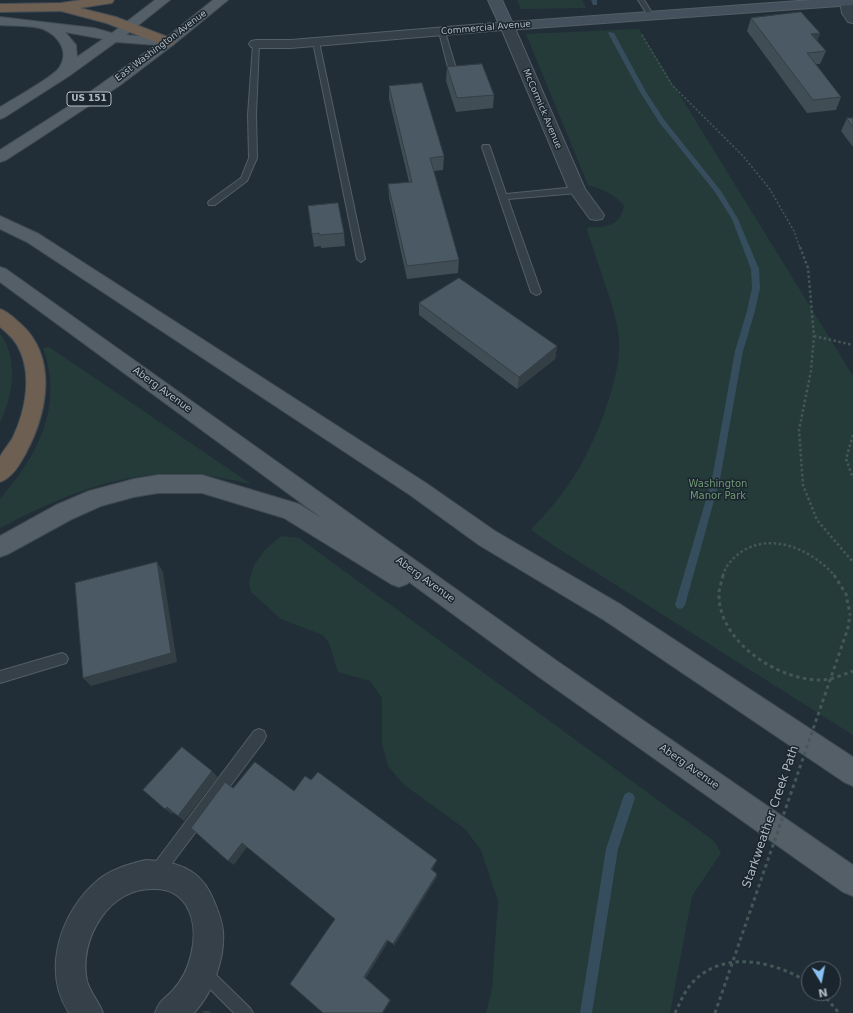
<!DOCTYPE html>
<style>
body{margin:0}
#map{position:relative;width:853px;height:1013px;overflow:hidden;background:#222e37;font-family:"DejaVu Sans",sans-serif}
canvas{display:block}
.north{position:absolute;left:801px;top:961px;width:40px;height:40px;box-sizing:border-box;background:#1b252d;border:1px solid #576169;border-radius:50%;rotate:170deg;font-size:11px;font-weight:700;line-height:16px;text-align:center;color:#b0bbc4}
.north::after{content:'';display:block;margin:auto;width:14px;height:18px;background:#88c0f1;clip-path:polygon(50% 0,100% 100%,50% 72%,0 100%)}
</style>
<div id="map">
<canvas width="853" height="1013"></canvas>
<div class="north">N</div>
</div>
<script>
const ctx = document.querySelector('canvas').getContext('2d');
ctx.lineJoin = 'round';
function paint(path, color) { ctx.fillStyle = color; ctx.fill(path, 'evenodd'); }
function strokePath(path, color, width, dash) { ctx.strokeStyle = color; ctx.lineWidth = width; ctx.lineCap = dash ? 'butt' : 'round'; ctx.setLineDash(dash || []); ctx.stroke(path); }
function label(font, color, halo, rows, align = 'center') {
  ctx.font = font + ' "DejaVu Sans",sans-serif'; ctx.lineWidth = 3; ctx.setLineDash([]); ctx.textBaseline = 'middle'; ctx.strokeStyle = halo; ctx.fillStyle = color; for (const [text, x, y, turn = 0] of rows) {
    ctx.save(); ctx.translate(x, y); ctx.rotate((+turn || 0) * Math.PI / 180); ctx.textAlign = isNaN(turn) ? turn : align; if (halo) ctx.strokeText(text, 0, 0); ctx.fillText(text, 0, 0); ctx.restore();
  }
}
const green = new Path2D(`
 M517,0h65l4,8 -65,1z
 M639,29l214,347v359l-294,-186 -28,-19c17,-19 34,-38 47,-60 19,-32 44,-95 41,-132 -1,-12 -5,-25 -8,-36 -8,-24 -16,-48 -24,-72l1,-3c18,1 32,-1 36,-21 -10,-13 -21,-16 -36,-21l-62,-151z
 M0,333c19,27 13,62 0,90z
 M49,347l202,137c-19,-4 -38,-8 -57,-10 -70,-5 -134,22 -194,54v-29c38,-44 64,-93 43,-151z
 M281,536l18,2 415,303 7,12 -29,43 -22,117h-184l6,-24 6,-88 -17,-51 -16,-21 -62,-45 -15,-18 -6,-23v-45l-12,-17 -32,-9 -9,-29 -6,-8 -42,-16 -30,-27 -2,-9 5,-18 12,-16z`);
const stream = new Path2D(`
 M591,0h6v5h-4z
 M609,32l5,1 32,59 19,29 56,70 17,28 21,50 1,19 -5,23 -12,40 -23,128 -35,126 -2,3 -3,1 -3,-1 -2,-3 37,-126 23,-128 12,-40 5,-23 -1,-19 -19,-50 -17,-27 -56,-70 -19,-30 -32,-59z
 M629,792l4,2 2,4 -17,51 -26,164h-12l26,-164 17,-51 2,-4z`);
const pathFar2 = new Path2D(`
 M642,35l30,50 71,71 26,32 25,43 6,17`);
const pathFar1 = new Path2D(`
 M800,247l8,21 6,68 -3,35 -12,59 4,55 14,35 36,42
 M814,336l39,9
 M853,435l-7,24 7,19
 M723,576c2,-10 10,-18 18,-24 32,-21 72,-1 94,24`);
const path = new Path2D(`
 M723,575c-1,6 -4,13 -4,19 -1,47 58,86 101,86 11,0 23,-5 33,-9
 M834,575l12,19 4,20
 M822,993l17,20
 M675,1013c5,-10 9,-21 17,-30 31,-34 83,-22 117,0`);
const lane = new Path2D(`
 M638,0h6l10,16 -1,1h-4z
 M442,30l3,2 13,43 -1,2h-6l-1,-2 -11,-43z
 M316,40l3,2 46,217 -4,3 -4,-3 -44,-217z
 M256,42l3,2 -3,71 1,43 -10,23 -32,24h-6l-1,-2 1,-2 32,-23 8,-20 -1,-43 5,-71z
 M483,145h6l1,2 16,47 71,-7 4,3 -4,3 -69,6 33,93 -2,2 -3,1 -5,-3 -49,-145z
 M62,653l4,2 2,4 -2,4 -66,20v-12z
 M259,729l5,2 2,5 -2,5 -103,137 -5,2 -5,-2 -2,-5 2,-5 103,-137z
 M204,965l5,3 41,40 3,5h-19l-35,-35 -3,-5 3,-5z`);
const street = new Path2D(`
 M840,0h13v23l-5,-1 -6,-9z
 M507,22l5,1 2,3 71,163 19,26 -2,4 -6,1 -6,-1 -21,-29 -67,-160 -211,18h-35l-5,-1 -2,-3 2,-3 5,-1h35z
 M146,860c18,1 34,3 49,14 9,7 15,17 19,27 4,10 8,19 9,30 2,27 -10,62 -29,82h-39c5,-14 9,-13 18,-23 9,-10 15,-22 18,-35 4,-16 4,-35 -5,-50 -8,-11 -17,-16 -31,-16 -45,-3 -77,50 -68,92 3,11 12,21 16,32h-34c-28,-43 -8,-102 29,-133 13,-11 31,-16 48,-20z`);
const secondary = new Path2D(`
 M488,0h14l10,22 300,-22h41v5l-346,25 -5,-1 -2,-3z`);
const primary = new Path2D(`
 M155,0h15l-44,35 40,3 47,-38h15l-55,45 -54,41 -85,56 -28,18 -6,2v-12l80,-51 76,-54 -40,-3 -47,34 -64,41 -5,2v-12c10,-6 54,-31 59,-39 11,-16 0,-32 -16,-39 -12,-4 -30,-3 -43,-4v-8l94,11 18,5zM65,32l38,7 -26,18 -1,-12z
 M0,216l39,18 387,249 69,48 125,73 233,153v29l-9,-4 -240,-162 -125,-75 -69,-50 -383,-253 -27,-13z
 M0,267l6,2 551,392 296,204v31l-10,-4 -304,-215 -130,-95 -2,2 -8,3 -8,-3 -107,-66 -82,-25h-44l-24,4 -33,9 -29,13 -64,35 -8,3v-21l56,-31 33,-14 45,-12 24,-4h44l97,29 24,15 -323,-237z`);
const highway = new Path2D(`
 M81,0h33l-2,3 -32,5 36,9 57,22 2,3 -2,3 -5,1 -5,-1 -57,-22 -45,-12 -61,1v-8l61,-1z
 M0,309c9,3 15,10 22,16 36,34 25,89 4,128 -6,11 -14,25 -26,29 0,-7 0,-18 0,-25 2,-5 10,-14 13,-20 13,-27 20,-65 4,-92 -4,-7 -11,-13 -17,-18z`);
const pathBridge = new Path2D(`
 M715,1013l133,-385 2,-14`);
const wall = new Path2D(`
 M751,18l69,15 -3,8 9,10 -6,13h-4l25,33 -5,13 -29,3 -60,-82z
 M447,67l47,28 -1,13 -37,4 -10,-31z
 M389,86l55,70 -1,14 -9,1 25,89 -1,13 -51,6 -18,-82 -1,-13 21,-2 -20,-83z
 M847,118h6v29l-12,-16z
 M308,206l36,27 1,13 -24,2v-2l-7,1z
 M419,303l138,43 -2,13 -38,30 -98,-74z`);
const shadedWall = new Path2D(`
 M820,33l-5,13 -4,-12z
 M557,346l-2,13 -38,30 2,-12z
 M157,562l6,10 14,90 -86,24 -8,-8z
 M212,771l6,6 -34,44 -6,-5z
 M167,807l7,5 -2,2 -7,-5z
 M242,843l5,4 -13,18 -6,-4z
 M437,860l-1,3 -5,10v-4z
 M437,874v3l-43,69 -1,-2z
 M387,940l1,2 -22,36 25,22 -8,13h-1l-18,-36z
 M202,1011h7l2,2h-7z`);
const building = new Path2D(`
 M801,12l19,21 -9,1 15,17 -19,2 34,44 -28,3 -62,-82z
 M482,64l12,31 -37,3 -10,-31z
 M422,83l22,73 -14,2 29,102 -52,6 -19,-82 24,-2 -23,-96z
 M847,118h6v9z
 M338,203l6,30 -25,2v-2l-7,1 -4,-28z
 M459,278l98,68 -38,31 -100,-74z
 M157,562l14,91 -88,25 -8,-95z
 M182,747l30,24 -34,45 -11,-9 -2,2 -22,-19z
 M255,762l39,29 11,-15 6,4 7,-8 119,88 -6,9 6,5 -44,70 -6,-4 -23,37 26,23 -8,13h-59l-33,-29 45,-65 -93,-76 -14,18 -37,-33 34,-46 8,6z`);
const farStreetnames = [
 ["Commercial Avenue",486,28,-5],
 ["East Washington Avenue",161,46,-37],
 ["McCormick Avenue",542,109,67]
];
const shields = [
 [89,99,44]
];
const shieldNames = [
 ["US 151",89,99]
];
const streetNames = [
 ["Aberg Avenue",162,390,36],
 ["Aberg Avenue",425,580,36],
 ["Aberg Avenue",689,767,35]
];
const parkNames = [
 ["Washington",718,484],
 ["Manor Park",718,496]
];
const nearStreetnames = [
 ["Starkweather Creek Path",771,817,-71]
];
paint(green, '#253b39');
paint(stream, '#364d5e');
strokePath(lane, '#535e66', 2);
strokePath(street, '#535e66', 2);
strokePath(secondary, '#535e66', 2);
strokePath(primary, '#3f4951', 2);
strokePath(highway, '#404b53', 2);
strokePath(pathFar2, '#445757', 1.5, [2, 2]);
strokePath(pathFar1, '#445757', 2.5, [2.5, 2.5]);
strokePath(path, '#445757', 3, [3.5, 3.5]);
paint(lane, '#364048');
paint(street, '#364048');
paint(secondary, '#44505b');
paint(primary, '#545f68');
paint(highway, '#6e5f53');
strokePath(pathBridge, '#445757', 3, [3.5, 3.5]);
paint(wall, '#404d55');
paint(shadedWall, '#343e45');
paint(building, '#4a5963');
strokePath(building, '#343e45', 1);
label('9px', '#b0bbc4', '#1b252d', farStreetnames);
for (const [x, y, w] of shields) { const box = new Path2D(); box.roundRect(x - w / 2, y - 7, w, 14, 3); ctx.fillStyle = '#1b252d'; ctx.fill(box); strokePath(box, '#b0bbc4', 1); }
label('bold 9px', '#b0bbc4', null, shieldNames);
label('10px', '#b0bbc4', '#1b252d', streetNames);
label('10px', '#709974', '#1b252d', parkNames);
label('12px', '#b0bbc4', '#1b252d', nearStreetnames);
</script>
